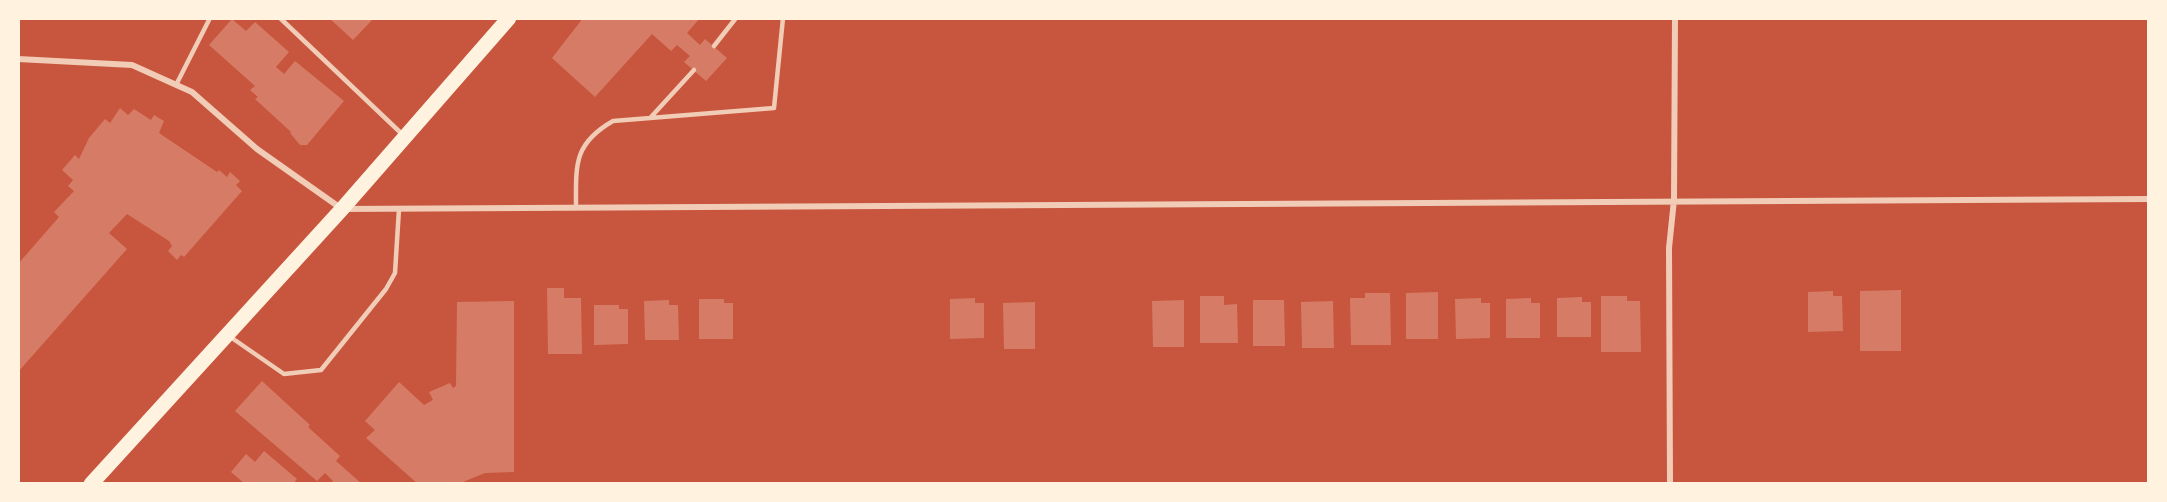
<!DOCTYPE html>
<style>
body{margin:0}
#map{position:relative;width:2167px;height:502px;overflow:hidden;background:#c8553d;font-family:"Fira Sans",sans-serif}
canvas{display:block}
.frame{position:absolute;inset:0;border:20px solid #fff3e0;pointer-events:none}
</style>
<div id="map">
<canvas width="2167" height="502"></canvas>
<div class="frame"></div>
</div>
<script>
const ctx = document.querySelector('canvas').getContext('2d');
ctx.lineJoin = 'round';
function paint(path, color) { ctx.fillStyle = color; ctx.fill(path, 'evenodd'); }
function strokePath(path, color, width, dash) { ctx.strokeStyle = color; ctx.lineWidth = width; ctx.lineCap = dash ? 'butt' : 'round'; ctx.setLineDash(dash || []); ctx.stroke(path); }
const building = new Path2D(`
 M329,18h45l-21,22z
 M583,18h117l-13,15 13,12 5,-6 22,19 -21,23 -22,-19 6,-6 -13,-11 -6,6 -19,-17 -57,63 -43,-39z
 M232,19l14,12 9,-9 34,30 -13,15 8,7 11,-13 49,40 -37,44h-7l-10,-12 1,-1 -36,-33 3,-2 -8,-7 5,-4 -46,-41z
 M120,108l8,7 6,-6 17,11 3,-5 10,6 -5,12 58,39 2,-2 8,7 3,-5 10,9 -4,4 6,6 -58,66 -3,-2 -4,5 -9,-9 4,-5 -3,-5 -42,-27 -18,19 18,16 -109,123v-108l41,-47 -5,-5 20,-21 -6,-5 5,-6 -11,-10 13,-15 4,4 10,-21 16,-19 5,4z
 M547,288h17v10h17l1,56h-34z
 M1901,290v61h-41v-60z
 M1833,291v5h9l1,35 -35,1v-40z
 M1438,292v47h-32v-46z
 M1365,293h25l1,52h-40l-1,-47h15z
 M1200,296h24v9l13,-1 1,39h-38z
 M1601,296h26v5h13l1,51h-40z
 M1582,297v5h9v35h-34v-39z
 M975,298v5h9v35l-34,1v-40z
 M1481,298v5h9v35l-34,1 -1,-40z
 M1531,298v5h9v35h-34v-39z
 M699,299h25v4h9v36h-34z
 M669,300v5h9l1,35h-34l-1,-39z
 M1184,300v47h-31l-1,-46z
 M1253,300h31l1,46h-32z
 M514,301v171l-29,1 -27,11h-40l-52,-46 9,-8 -10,-9 34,-39 25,23 9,-5 -4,-8 21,-9 3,5 3,-2 1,-84z
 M1333,301l1,47h-32l-1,-46z
 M1035,302v47h-31l-1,-46z
 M594,305h25v4h9v35l-34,1z
 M262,381l48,44 -2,2 32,29 -4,5 26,23h-32l3,-3 -8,-8 -8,8 -82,-70z
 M264,451l33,28 -4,5h-48l-14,-12 15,-18 9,8z`);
const service = new Path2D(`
 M280,18l123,117
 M714,46l22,-28
 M176,85l34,-67
 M651,117l43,-47
 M576,208c0,-43 -3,-64 37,-87l161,-13 9,-90
 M229,336l55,38 37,-4 65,-81 9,-16 4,-64`);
const minor = new Path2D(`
 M18,59l114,6 60,27 65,57 85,60 1807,-10
 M1670,484l-1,-236 5,-48 1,-182`);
const primary = new Path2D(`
 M91,484l251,-275 167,-191`);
paint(building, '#d67c66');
strokePath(service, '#f1ccb7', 4.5);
strokePath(minor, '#f1ccb7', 6);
strokePath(primary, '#fff3e0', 15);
</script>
